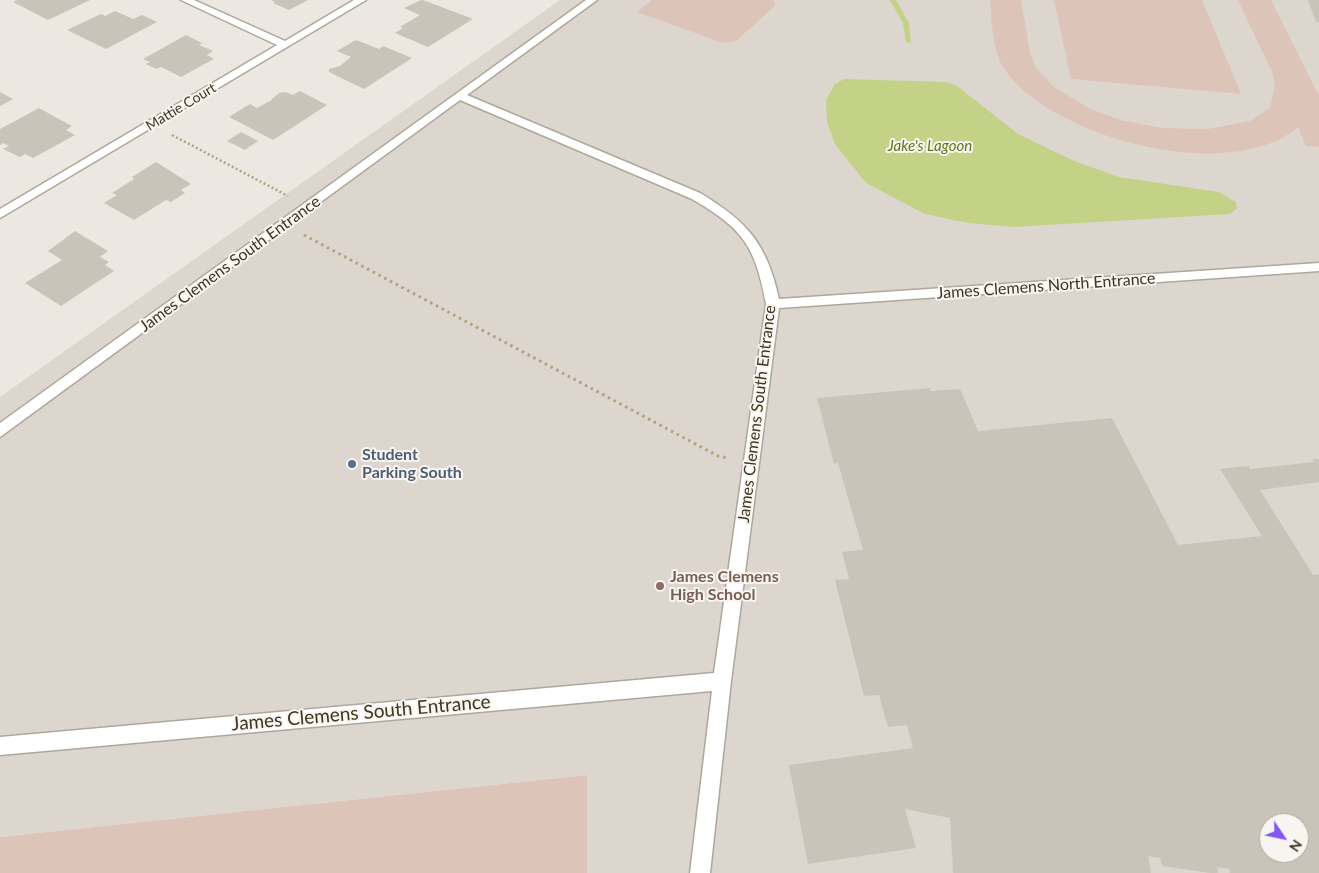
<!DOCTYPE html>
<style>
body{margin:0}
#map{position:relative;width:1319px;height:873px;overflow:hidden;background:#ece7e1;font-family:Lato,sans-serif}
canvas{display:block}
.north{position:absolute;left:1259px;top:813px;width:50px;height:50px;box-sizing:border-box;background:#f8f5f1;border:1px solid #ada99e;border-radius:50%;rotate:124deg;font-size:14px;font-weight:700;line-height:20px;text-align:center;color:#3d3621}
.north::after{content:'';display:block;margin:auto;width:18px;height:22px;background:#8257f4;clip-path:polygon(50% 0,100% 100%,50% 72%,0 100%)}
</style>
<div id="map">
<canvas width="1319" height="873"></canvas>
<div class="north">N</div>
</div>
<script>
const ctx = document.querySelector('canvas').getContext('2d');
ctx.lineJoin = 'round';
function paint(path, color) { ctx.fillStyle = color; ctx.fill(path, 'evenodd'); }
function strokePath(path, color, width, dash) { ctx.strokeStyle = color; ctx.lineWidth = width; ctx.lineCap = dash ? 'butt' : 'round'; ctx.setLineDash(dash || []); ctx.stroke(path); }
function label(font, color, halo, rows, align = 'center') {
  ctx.font = font + ' Lato,sans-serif'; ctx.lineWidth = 4; ctx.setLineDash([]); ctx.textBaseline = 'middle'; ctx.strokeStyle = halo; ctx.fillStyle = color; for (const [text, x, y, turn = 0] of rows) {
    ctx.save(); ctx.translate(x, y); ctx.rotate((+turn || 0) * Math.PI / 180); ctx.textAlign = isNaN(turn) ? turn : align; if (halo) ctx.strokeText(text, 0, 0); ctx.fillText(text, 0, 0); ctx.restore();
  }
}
const built = new Path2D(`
 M560,0h759v873h-732l-1,-98 -586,62v-440zM1269,823h30v30h-30z`);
const green = new Path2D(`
 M652,0h121l3,5 -40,36 -13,2 -86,-31z
 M990,0h31l9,53 6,15 19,20 36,21 29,11 42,8 46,1 42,-8 20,-13 5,-23 -3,-13 -34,-72h33l48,96v51l-13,-1 -8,-19c-67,58 -245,12 -293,-57 -13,-19 -13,-48 -15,-70z
 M1054,0h148l39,94 -170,-15z
 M587,775v98h-587v-36z`);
const water = new Path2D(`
 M844,79l102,3 11,4 61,48 56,27 45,16 100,15 17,10 1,6 -7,6 -217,13 -45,-4 -43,-9 -59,-31 -31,-39 -8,-22 -1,-22 9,-16z`);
const stream = new Path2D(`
 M890,0h6l13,23 2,20 -5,-1 -3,-19z`);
const building = new Path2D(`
 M17,0h73l-42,20 -35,-18z
 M271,0h37l-19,10 -16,-7 2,-1z
 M421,0h2l50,19 -45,28 -33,-14 8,-5 -3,-1 20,-12 -16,-7z
 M1308,0h11v22h-3z
 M115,11l18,8 9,-4 15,7 -51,27 -39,-19 34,-16 4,2z
 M186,35l16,8 -3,2 14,6 -6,4 7,4 -33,18 -20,-10 -5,2 -10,-5 4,-2 -7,-3z
 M356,40l23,9 4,-3 29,12 -48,31 -35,-17v-3l11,-3 11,-9 -14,-6z
 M300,91l27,14 -54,35 -44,-23 21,-13 7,4 13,-7 9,-8 6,-1 8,3z
 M0,92l13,7 -13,7z
 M39,108l33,18 -6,4 9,5 -42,23 -8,-4 -5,3 -17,-8 6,-3 -6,-3 -3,2v-16z
 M241,132l17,9 -13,9 -18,-9z
 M156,162l35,22 -10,6 4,3 -14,9 -5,-2 -32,20 -30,-17 13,-8 -5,-2 22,-14 -2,-2z
 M75,231l33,20 -8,6 9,5 -4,3 9,6 -53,35 -36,-23 37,-23 -14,-9z
 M930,388l1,3 29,-2 18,42 134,-13 66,127 84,-9 -42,-67 29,-3 1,3 64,-7 -2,-3h7v23l-59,8 53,85 6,-1v299h-89l-1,-4 -12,-2 1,6h-8l-48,-7 -2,-8 -12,-2 3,17h-198l-3,-55 -45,-9 11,39 -108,16 -19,-99 124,-17 -6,-23 -19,2 -9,-32 -15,1 -29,-116 14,-1 -7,-27 21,-2 -25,-87 -4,1 -17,-66zM1269,823h30v30h-30z`);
const pathFar1 = new Path2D(`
 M172,135l116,61`);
const path = new Path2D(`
 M304,235l414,221 10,2`);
const minor = new Path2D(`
 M181,0h13l91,41 69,-41h12l-366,218v-9l277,-164z
 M586,0h11l-130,95 233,98c48,29 67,51 79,106l540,-36v8l-540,37 -48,373 -21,192h-20l22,-182 -712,64v-18l714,-64 52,-369c-11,-59 -23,-75 -74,-105l-232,-99 -460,337v-14z`);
const markers = [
 [352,464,5,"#5c6f8a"],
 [660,586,5,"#8d6e63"]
];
const farStreetnames = [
 ["Mattie Court",181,107,-31]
];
const farWaternames = [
 ["Jake's Lagoon",930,146]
];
const streetNames = [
 ["James Clemens South Entrance",230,264,-36],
 ["James Clemens North Entrance",1046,286,-4],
 ["James Clemens South Entrance",757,414,-83]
];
const serviceNames = [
 ["Student",362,455],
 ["Parking South",362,473]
];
const educationNames = [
 ["James Clemens",670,577],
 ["High School",670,595]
];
const nearStreetnames = [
 ["James Clemens South Entrance",361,713,-5]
];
paint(built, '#dcd6cf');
paint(green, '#ddc4b9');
paint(water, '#c4d288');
paint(stream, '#c4d288');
paint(building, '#c9c3b9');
strokePath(minor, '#ada79c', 3);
strokePath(pathFar1, '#b0a381', 2.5, [2, 2.5]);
strokePath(path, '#b0a381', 3, [2.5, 4]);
paint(minor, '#fff');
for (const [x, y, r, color] of markers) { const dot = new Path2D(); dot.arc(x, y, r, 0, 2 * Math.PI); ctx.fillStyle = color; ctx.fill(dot); strokePath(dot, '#f8f5f1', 2); }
label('14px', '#3d3621', '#f8f5f1', farStreetnames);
label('italic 15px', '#62741a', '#f8f5f1', farWaternames);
label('16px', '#3d3621', '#f8f5f1', streetNames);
label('bold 16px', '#4e5e75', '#f8f5f1', serviceNames, 'left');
label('bold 16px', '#785e54', '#f8f5f1', educationNames, 'left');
label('19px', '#3d3621', '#f8f5f1', nearStreetnames);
</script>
